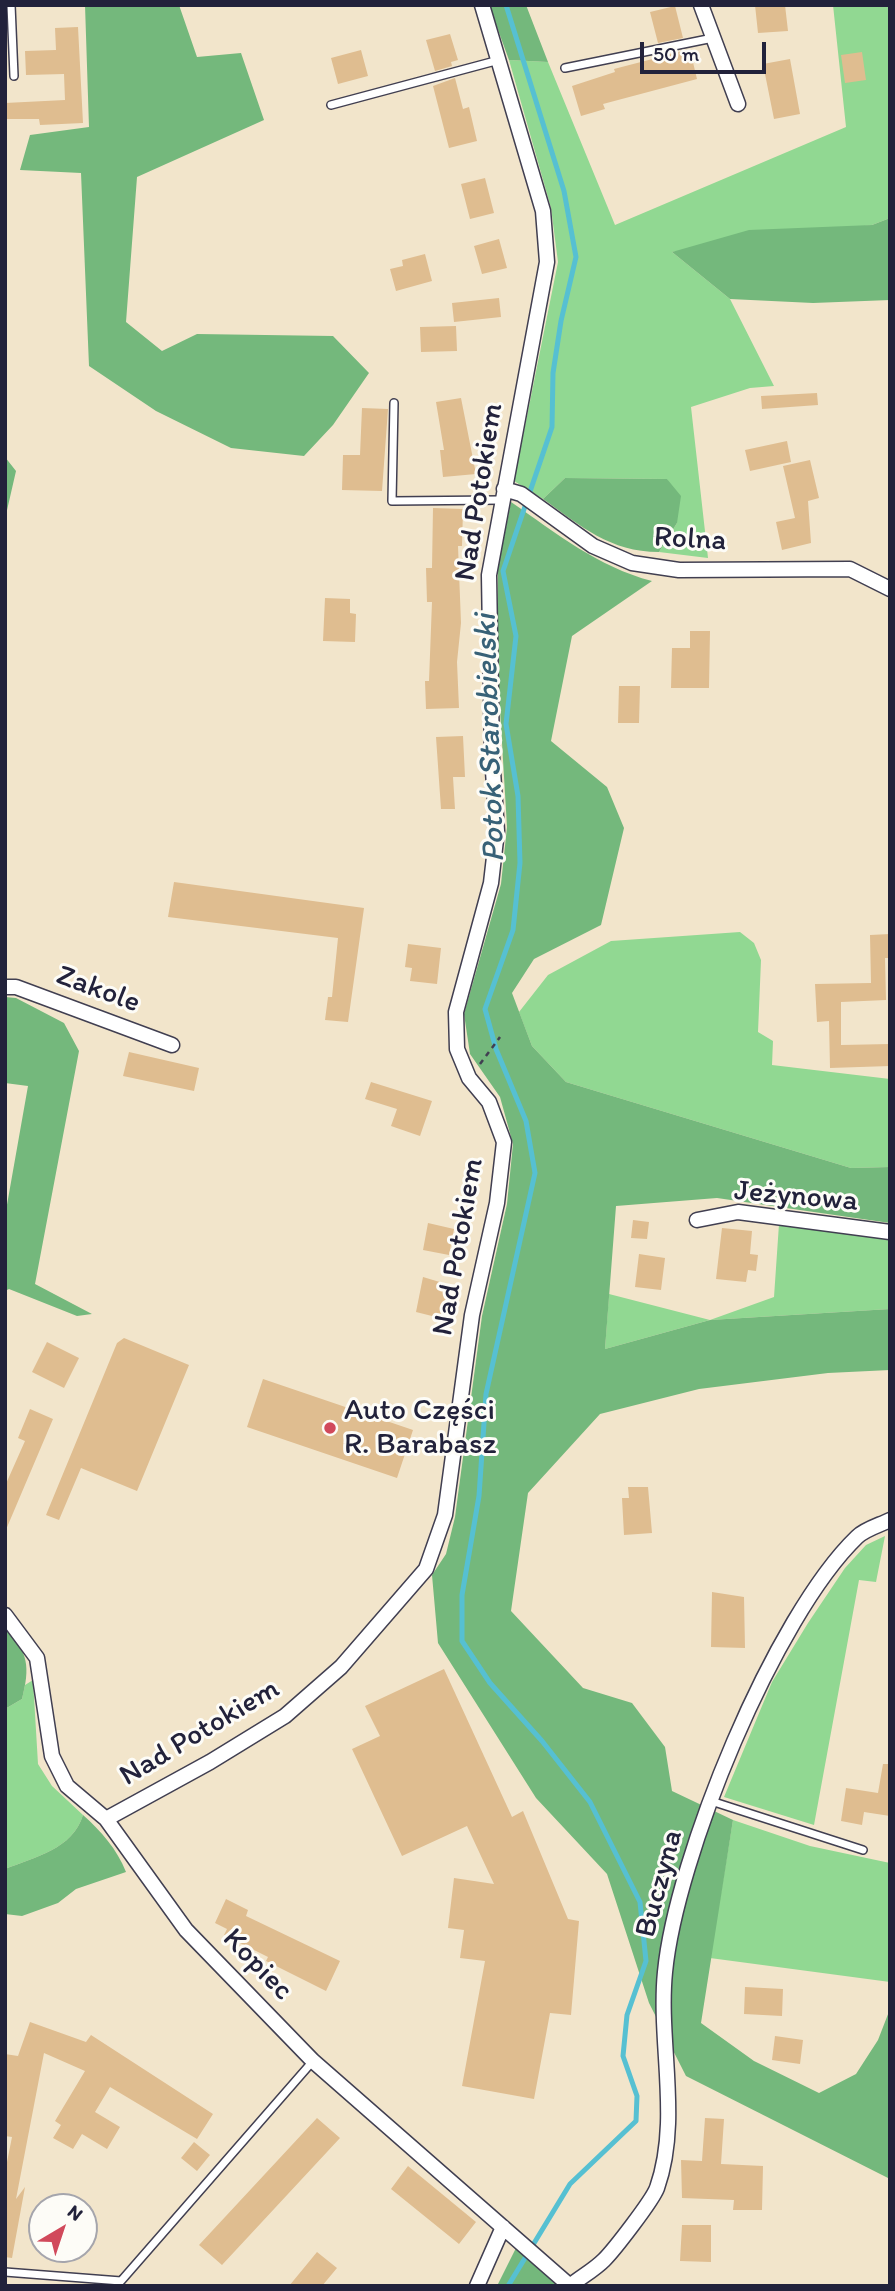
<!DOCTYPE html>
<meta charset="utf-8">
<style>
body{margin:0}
#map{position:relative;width:895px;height:2291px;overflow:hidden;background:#f2e5cb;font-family:Itim,sans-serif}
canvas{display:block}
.frame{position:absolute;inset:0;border:7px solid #22223b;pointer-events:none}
.north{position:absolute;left:28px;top:2193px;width:70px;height:70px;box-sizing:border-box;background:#fdfcf7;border:2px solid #a5a5ac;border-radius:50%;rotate:39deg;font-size:19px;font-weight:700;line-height:28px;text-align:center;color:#22223b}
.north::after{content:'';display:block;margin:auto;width:24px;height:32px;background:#d1495b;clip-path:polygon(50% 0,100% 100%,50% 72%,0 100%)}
.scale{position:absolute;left:640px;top:42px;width:126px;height:32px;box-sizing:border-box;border:4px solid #22223b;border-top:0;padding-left:9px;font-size:21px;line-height:24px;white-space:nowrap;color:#22223b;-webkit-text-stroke:5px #fdfcf7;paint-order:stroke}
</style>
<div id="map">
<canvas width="895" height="2291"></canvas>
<div class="frame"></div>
<div class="north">N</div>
<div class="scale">50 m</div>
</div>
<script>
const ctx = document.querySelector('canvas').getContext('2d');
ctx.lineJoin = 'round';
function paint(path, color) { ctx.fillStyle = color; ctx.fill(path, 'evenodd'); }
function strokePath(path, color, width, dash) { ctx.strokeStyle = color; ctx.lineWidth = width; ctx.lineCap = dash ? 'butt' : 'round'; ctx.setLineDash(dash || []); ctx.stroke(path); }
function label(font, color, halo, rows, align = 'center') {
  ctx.font = font + ' Itim,sans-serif'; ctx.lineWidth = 6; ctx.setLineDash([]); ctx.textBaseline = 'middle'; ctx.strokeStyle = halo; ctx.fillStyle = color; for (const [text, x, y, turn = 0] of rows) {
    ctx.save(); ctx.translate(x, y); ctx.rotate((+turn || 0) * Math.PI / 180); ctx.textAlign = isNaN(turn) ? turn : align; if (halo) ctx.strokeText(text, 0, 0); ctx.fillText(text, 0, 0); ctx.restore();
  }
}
const green = new Path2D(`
 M833,5h57v213l-18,7 -200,27 58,47 44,87 -24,2 -59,19 17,151 -49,-6 18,-29 -10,-44 -102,-1 -22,21 -29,-18 44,-219 -7,-54 -42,-148 39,2 67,163 231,-98z
 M740,932l14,11 7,17 -3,72 15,9 -1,24 118,14v88l-39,1 -285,-86 -34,-36 -13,-34 29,-37 63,-34z
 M779,1224l111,15v70l-180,11 -105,29 4,-55 101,26 64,-23z
 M885,1536l-9,46 -17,-2 -45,245 -90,-28 48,-115 36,-59 37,-55 21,-23z
 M33,1680l5,84 14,22 31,29c-10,34 -48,42 -78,54v-160l17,-10 3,-14z
 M733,1820l77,26 80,17v119l-180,-24z`);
const forest = new Path2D(`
 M85,5h94l18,52 44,-4 23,67 -127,57 -11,145 36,29 35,-17 136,2 36,37 -36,52 -29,31 -73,-8 -75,-37 -67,-45 -8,-193 -61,-3 10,-35 59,-8z
 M489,5h37l22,57 -39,-2z
 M890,218v82l-77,3 -83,-4 -58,-47 77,-22 123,-5z
 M5,457l11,14 -11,48z
 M565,478l102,1 14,17 -4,27 -18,29c-49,0 -78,-26 -116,-53z
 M511,502c45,31 87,65 141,79l-80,55 -21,105 56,46 17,41 -23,97 -67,34 -22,34 20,53 34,36 285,86 39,-1v56l-173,-25 -101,8 -11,143 105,-29 180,-11v61l-62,3 -129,16 -99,25 -72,79 -17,118 72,77 49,15 33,44 7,44 61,29 -32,203 53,38 65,32 37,-19 22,-34 12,-31v170l-204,-103 -37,-73 -42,-129 -71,-76 -98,-155 -6,-68 14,-21 9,-37 27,-201 25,-112 6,-60 -13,-47 -30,-43 -6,-40 37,-130 6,-57 -10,-168 1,-91z
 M5,997l11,1 48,25 15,28 -44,233 57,30 -15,2 -68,-27 -4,2v-75l23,-130 -23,-3z
 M5,1627c24,26 25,40 17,72l-17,10z
 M83,1815c18,16 34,34 43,57l-50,17 -18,14 -36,13 -17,-2v-45c30,-12 68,-20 78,-54z
 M516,2248l45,38h-64z`);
const stream = new Path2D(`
 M506,5l58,186 12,66 -15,64 -8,52 -1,54 -49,144 13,65 -10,88 12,72 2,67 -7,67 -28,79 11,40 30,72 9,52 -49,221 -7,102 -17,99v46l28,42 52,58 48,61 50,100 6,59 -19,54 -4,41 14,40 -1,25 -66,63 -62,102`);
const building = new Path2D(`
 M755,5h30l3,26 -30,2z
 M675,6l8,32 -25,5 -8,-31z
 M78,27l5,96 -43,2 -1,-6h-34v-16l60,-3 -1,-26 -38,1 -1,-24 31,-1 -1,-22z
 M450,34l8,26 -7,2 1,4 -17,5 -9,-31z
 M361,50l7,26 -30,8 -7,-26z
 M687,50l1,5 3,-1 6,25 -94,25 2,5 -24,7 -9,-30 43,-14 -1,-3z
 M862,52l4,28 -21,3 -4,-28z
 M790,59l10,55 -26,5 -11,-55z
 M455,78l8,31 6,-2 8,34 -28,7 -16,-62z
 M485,178l9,35 -24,6 -9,-35z
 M499,239l8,29 -25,6 -8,-28z
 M425,254l7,27 -36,10 -6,-22 13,-3 -1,-6z
 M499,298l2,19 -47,5 -2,-19z
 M456,326l1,25 -36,1 -1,-25z
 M817,393l1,12 -56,4 -1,-13z
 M461,398l15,76 -33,3 -3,-27h4l-8,-48z
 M362,408l26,1 -6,82 -40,-1 1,-35h17z
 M787,441l4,21 -41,9 -5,-21z
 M810,460l9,38 -11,3 3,42 -29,7 -6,-28 19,-4 -12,-52z
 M433,508l30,1 -1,37h-4l3,77 -4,39 2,46 -33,1 -1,-28h4l3,-79h-5l-1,-34h6z
 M325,598l25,1v14l6,1 -1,28 -32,-1z
 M690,631h20l-1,57h-38l1,-40h18z
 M619,686h21l-1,37h-21z
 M463,736l2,41h-12l2,32h-14l-5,-72z
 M174,882l190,26 -16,114 -23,-2 3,-23h4l6,-59 -170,-21z
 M890,934v24h-5l1,42 -45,2v43l49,-1v22l-60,2 -1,-47 -12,1 -2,-38 56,-1 -1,-48z
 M408,944l33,4 -4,36 -27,-3 2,-13 -7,-1z
 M129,1052l70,16 -5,23 -71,-15z
 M371,1082l61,19 -12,35 -29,-10 6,-17 -32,-10z
 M633,1220l16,2 -2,17 -16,-1z
 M428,1223l26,6 -5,26 -26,-5z
 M722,1228l30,3 -2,23 8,1 -2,16 -8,-1 -2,12 -30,-3z
 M639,1254l26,4 -4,32 -26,-3z
 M423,1277l30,9 -5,34 -32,-8z
 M124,1338l65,27 -52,126 -56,-23 -22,52 -13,-5 71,-172z
 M47,1342l32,16 -15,30 -32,-16z
 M263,1379l150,51 -16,48 -150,-51z
 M30,1409l23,10 -48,113v-46l20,-45 -7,-3z
 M628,1487h20l4,46 -28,2 -2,-37h7z
 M712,1592l32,5 1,51 -34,-1z
 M444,1669l68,148 11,-6 45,108 11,2 -8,94 -21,-2 -16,86 -72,-13 23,-125 -25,-3 4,-28 -16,-2 6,-50 40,6 -27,-58 -65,30 -50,-107 28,-13 -15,-30z
 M883,1764h7v52l-26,-4 -2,13 -21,-4 5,-33 32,5z
 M226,1899l22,11 -2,6 94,45 -14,30 -60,-30 2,-4 -44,-22 3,-6 -12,-6z
 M745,1987l38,2 -1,27 -38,-2z
 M30,2022l56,20 5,-7 122,79 -16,25 -87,-52 -15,25 25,15 -13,22 -25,-15 -9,15 -20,-11 8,-13 -6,-4 30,-50 -41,-18 -28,146 9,-12 -13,71 -7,-1v-85l7,-35 -7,-1v-82l13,2z
 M775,2036l28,4 -3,24 -28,-4z
 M317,2118l23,20 -118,127 -23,-20z
 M705,2118l19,1 -3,45 42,2 -1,44h-29l1,-10 -52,-2 -1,-38 21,1z
 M194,2142l16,13 -13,16 -16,-13z
 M408,2166l68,56 -17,22 -68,-55z
 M682,2225h29v37l-31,-1z
 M317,2252l20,16 -15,18h-33z`);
const path = new Path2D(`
 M480,1064l20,-27`);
const lane = new Path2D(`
 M11,5l3,71
 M565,68l148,-30
 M331,105l168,-45
 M394,403l-2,98 109,-1
 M711,1801l152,49
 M5,2272l116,9 192,-220`);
const street = new Path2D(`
 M701,5l37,99
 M504,489l17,5 72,52 39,17 47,7 171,-1 40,20
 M5,987h11l156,58
 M697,1220l41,-8 152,20
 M5,1615l32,43 15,98 15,30 39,33 80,111 127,131 257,225
 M106,1819l104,-57 75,-46 56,-49 85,-98 19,-54 27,-200 25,-112 7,-61 -15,-40 -20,-24 -12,-29 -1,-37 35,-129 6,-52 -5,-75 -3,-181 58,-313 -4,-51 -61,-206
 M477,2286l26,-59
 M570,2286c11,-9 24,-16 34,-26 10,-10 48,-59 53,-72 24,-68 1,-146 8,-216 11,-114 109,-355 192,-435 8,-8 23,-12 33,-17`);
const markers = [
 [330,1428,7,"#d1495b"]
];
const streetNames = [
 ["Nad Potokiem",480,492,-81],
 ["Rolna",690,540,3],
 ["Zakole",98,990,20],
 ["Jeżynowa",796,1197,5],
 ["Nad Potokiem",459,1247,-80],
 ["Nad Potokiem",200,1733,-31],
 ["Buczyna",660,1884,-75],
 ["Kopiec",257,1965,46]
];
const poiNames = [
 ["Auto Części",344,1411],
 ["R. Barabasz",344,1445]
];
const waterNames = [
 ["Potok Starobielski",491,738,-92]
];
paint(green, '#91d892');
paint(forest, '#74b87c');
strokePath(stream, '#56c0d2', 5);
paint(building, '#dfbd90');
strokePath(lane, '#413f51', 10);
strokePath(street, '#413f51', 17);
strokePath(path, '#413f51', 2.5, [5, 5]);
strokePath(lane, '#fff', 7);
strokePath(street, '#fff', 14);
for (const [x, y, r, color] of markers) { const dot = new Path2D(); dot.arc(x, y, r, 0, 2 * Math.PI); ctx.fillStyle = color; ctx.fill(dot); strokePath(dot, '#fdfcf7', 2.5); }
label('30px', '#22223b', '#fdfcf7', streetNames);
label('30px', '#22223b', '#fdfcf7', poiNames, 'left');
label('italic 32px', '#376177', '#fdfcf7', waterNames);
</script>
